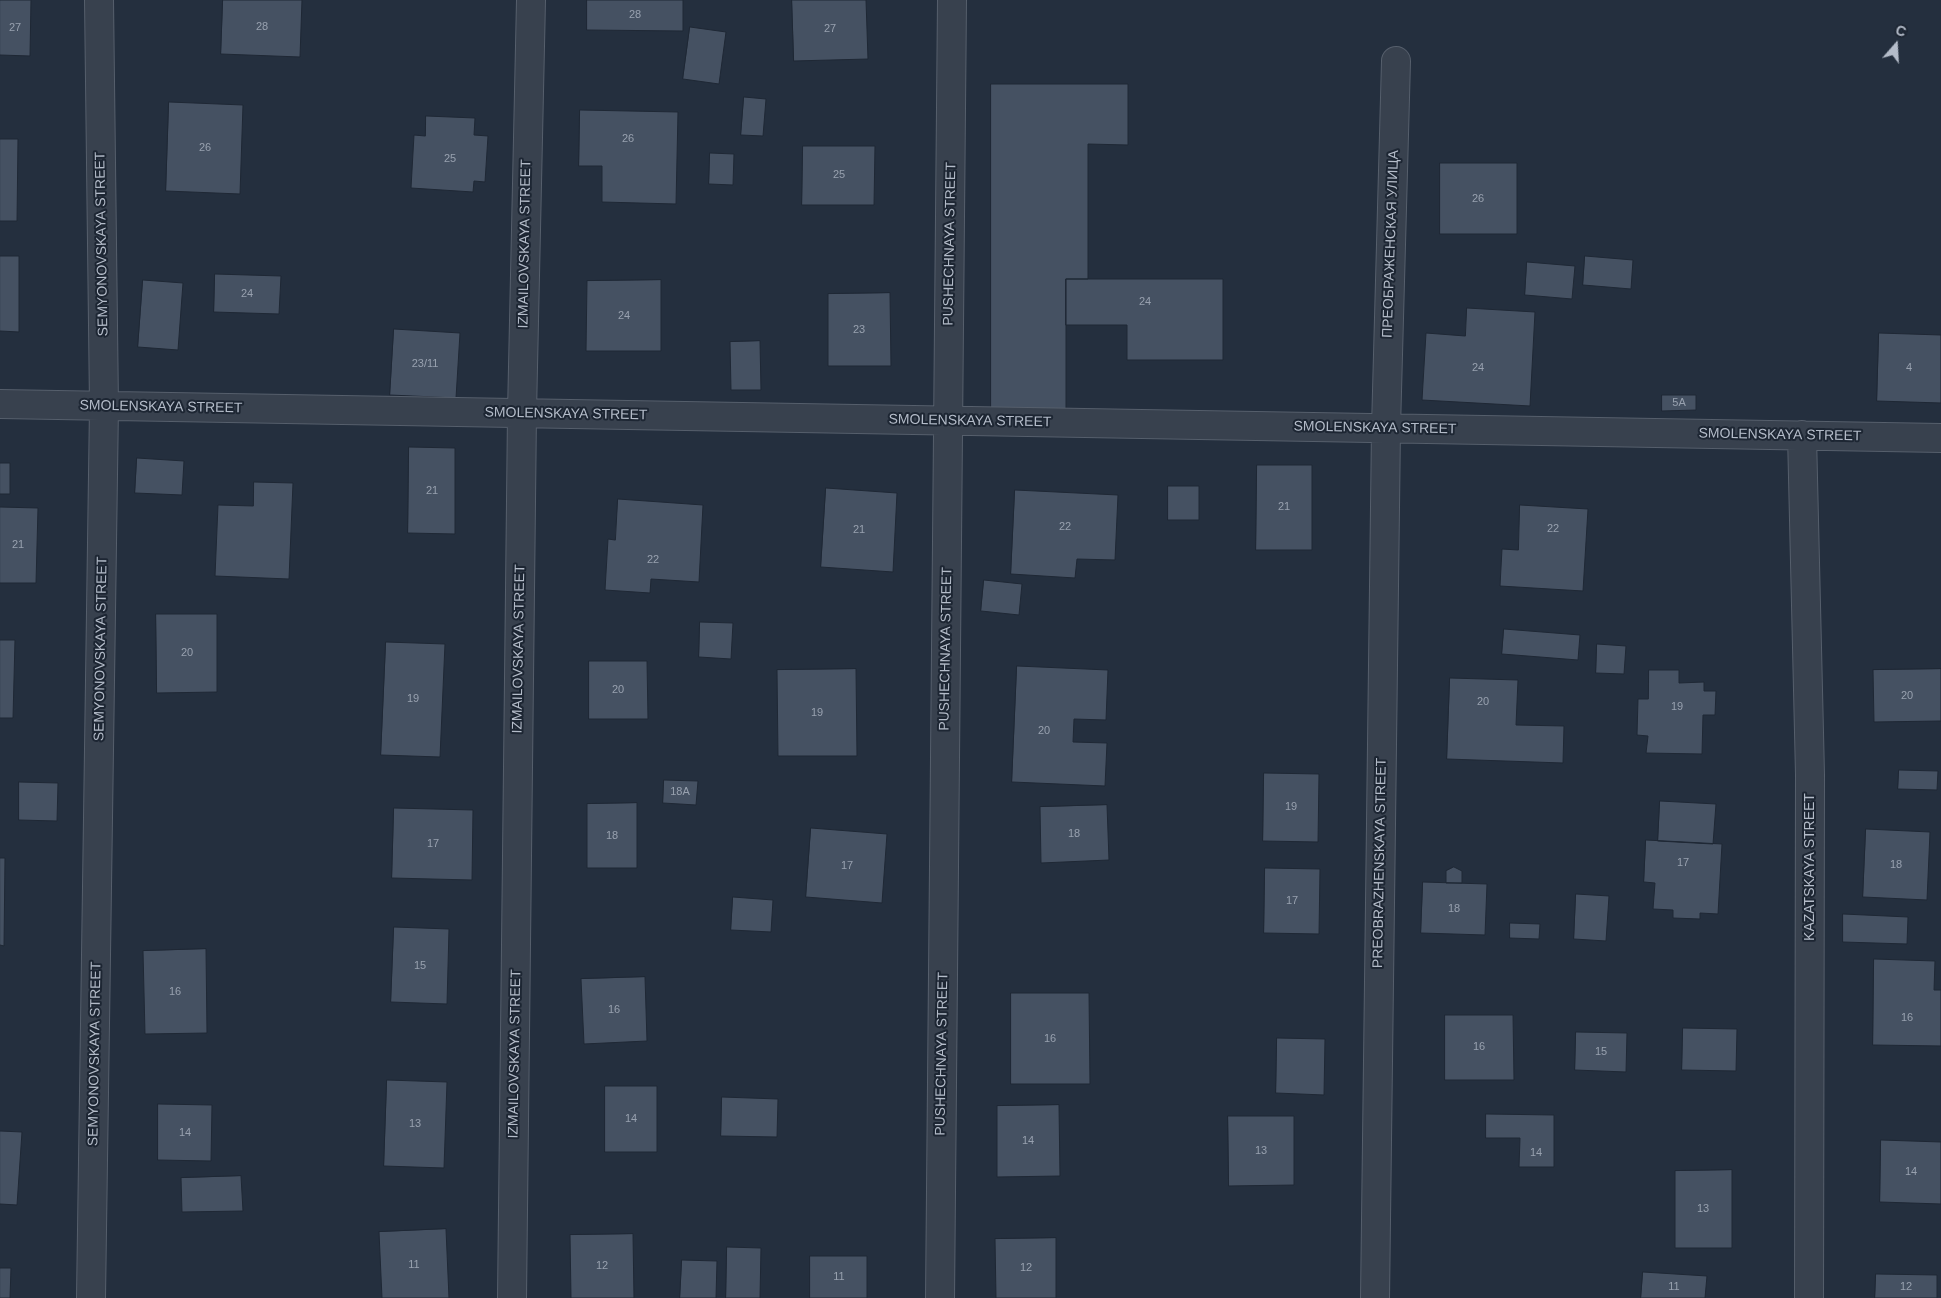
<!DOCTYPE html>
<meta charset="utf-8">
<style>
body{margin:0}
#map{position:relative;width:1941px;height:1298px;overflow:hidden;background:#242f3e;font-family:Helvetica,sans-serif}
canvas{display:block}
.north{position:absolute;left:1871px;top:20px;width:50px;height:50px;-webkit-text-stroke:4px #1d2633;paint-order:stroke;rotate:19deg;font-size:14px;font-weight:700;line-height:20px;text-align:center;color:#b4bcc9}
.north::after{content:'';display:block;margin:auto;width:18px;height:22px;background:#b4bcc9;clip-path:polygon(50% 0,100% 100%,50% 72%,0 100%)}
</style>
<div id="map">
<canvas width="1941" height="1298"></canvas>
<div class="north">С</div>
</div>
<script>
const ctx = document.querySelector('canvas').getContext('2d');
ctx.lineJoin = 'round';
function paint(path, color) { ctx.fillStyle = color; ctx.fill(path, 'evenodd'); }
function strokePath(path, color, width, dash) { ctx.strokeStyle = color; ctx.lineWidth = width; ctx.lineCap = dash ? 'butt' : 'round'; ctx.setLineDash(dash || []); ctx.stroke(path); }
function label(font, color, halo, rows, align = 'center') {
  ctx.font = font + ' Helvetica,sans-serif'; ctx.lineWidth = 4; ctx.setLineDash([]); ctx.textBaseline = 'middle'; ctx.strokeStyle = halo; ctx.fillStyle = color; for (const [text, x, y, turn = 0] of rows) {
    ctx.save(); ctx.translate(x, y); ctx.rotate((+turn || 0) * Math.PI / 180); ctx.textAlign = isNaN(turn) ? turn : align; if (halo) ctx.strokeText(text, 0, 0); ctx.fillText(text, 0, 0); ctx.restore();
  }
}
const building = new Path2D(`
 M0,0h31l-1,56 -30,-1z
 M223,0h79l-2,57 -79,-3z
 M587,0h96v31l-96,-1z
 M792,0h74l2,59 -74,2z
 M690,27l36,5 -7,52 -36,-5z
 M991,84h137v61l-40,-1v135h-22v130h-75z
 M744,97l22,2 -3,37 -22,-1z
 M169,102l74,3 -3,89 -74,-3z
 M580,110l98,2 -2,92 -74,-2v-36h-23z
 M426,116l49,2 -1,17 14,1 -3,46 -11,-1 -1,11 -62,-4 3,-53 11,1z
 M0,139h18l-1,82h-17z
 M803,146h72l-1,59h-72z
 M710,153l24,1 -1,31 -24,-1z
 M1440,163h77v71h-77z
 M0,256h19v76l-19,-1z
 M1585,256l48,4 -2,29 -48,-4z
 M1527,262l48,4 -3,33 -47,-4z
 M215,274l66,2 -2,38 -65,-2z
 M1066,279h157v81h-96v-35h-61z
 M143,280l40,3 -5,67 -40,-3z
 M661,280v71h-75l1,-70z
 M890,293l1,73h-63v-72z
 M1467,308l68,4 -5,94 -108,-6 4,-67 39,3z
 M394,329l66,4 -4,65 -66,-3z
 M1879,333l62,2v68l-64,-2z
 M760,341l1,49h-30l-1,-48z
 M1662,395h34v15l-34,1z
 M409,447l46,1v86l-47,-1z
 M137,458l47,3 -2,34 -47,-2z
 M0,463h10v31h-10z
 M1257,465h55v85h-56z
 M254,482l39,1 -4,96 -74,-3 3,-71 35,1z
 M1168,486h31v34h-31z
 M826,488l71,5 -4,79 -72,-5z
 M1015,490l103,5 -3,65 -38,-1 -2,19 -64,-4z
 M618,499l85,6 -4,77 -48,-3 -1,14 -45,-3 3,-51 7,1z
 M1520,505l68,4 -5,82 -83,-5 2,-37 16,1z
 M0,507l38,1 -2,75h-36z
 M984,580l38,4 -3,31 -38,-4z
 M156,614h61v78l-60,1z
 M700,622l33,1 -2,36 -32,-2z
 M1504,629l76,6 -2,25 -76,-6z
 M0,640h15l-2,78h-13z
 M386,642l59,2 -5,113 -59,-2z
 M1597,644l29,2 -2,28 -28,-1z
 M589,661h58l1,58h-59z
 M1017,666l91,4 -2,50 -32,-1 -1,23 34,1 -2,43 -93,-4z
 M856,669l1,87h-79l-1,-86z
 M1941,669v52l-67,1 -1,-52z
 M1649,670h30v13l25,-1v9h12l-1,24h-12l-1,39 -56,-1 2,-17 -11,-1 1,-36h10z
 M1450,678l68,2 -2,45 48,1 -1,37 -116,-4z
 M1899,770l39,1 -1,19 -39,-1z
 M1264,773l55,1 -1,68 -55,-1z
 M664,780l34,1 -2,24 -33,-2z
 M19,782l39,1 -1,38 -38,-1z
 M1660,801l56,3 -3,40 -55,-3z
 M637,803v65h-50v-64z
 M1107,805l2,55 -68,3 -1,-56z
 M394,808l79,2 -1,70 -80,-2z
 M811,828l76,6 -5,69 -76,-6z
 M1866,829l64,3 -3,68 -64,-3z
 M1646,840l76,4 -4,70 -18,-1v6l-27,-1v-8l-20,-1 2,-26 -11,-1z
 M0,858h5l-1,88 -4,-1z
 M1454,867l8,4v12h-16v-12z
 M1265,868l55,1 -1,65 -55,-1z
 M1423,882l64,2 -2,51 -64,-2z
 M1576,894l33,2 -3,45 -32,-2z
 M733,897l40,3 -2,32 -40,-2z
 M1843,914l65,3 -1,27 -64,-2z
 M1510,923l30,1 -1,15 -29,-1z
 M394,927l55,2 -2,75 -56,-2z
 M206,949l1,84 -62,1 -2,-83z
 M1874,959l61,2 -1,29h7v56l-68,-1z
 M645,977l2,64 -63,3 -3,-65z
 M1011,993h78l1,91h-79z
 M1445,1015h68l1,65h-69z
 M1683,1028l54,1 -1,42 -54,-1z
 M1576,1032l51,1 -1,39 -51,-2z
 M1277,1038l48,1 -1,56 -48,-2z
 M387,1080l60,2 -3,86 -60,-2z
 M605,1086h52v66h-52z
 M722,1097l56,2 -1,38 -56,-1z
 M158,1104l54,1 -1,56 -53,-1z
 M1059,1105l1,71 -63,1v-71z
 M1486,1114l68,1v52h-35l1,-29h-34z
 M1228,1116h66v69l-65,1z
 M0,1131l22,1 -5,73 -17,-1z
 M1881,1140l60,2v62l-61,-2z
 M1732,1170v78h-57v-77z
 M241,1176l2,35 -61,1 -1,-34z
 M446,1229l3,69h-67l-3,-66z
 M633,1234l1,64h-63l-1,-63z
 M1056,1238v60h-60l-1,-59z
 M727,1247l34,1 -1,50h-34z
 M810,1256h57v42h-57z
 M682,1260l35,1 -1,37h-36z
 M0,1268h11l-1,30h-10z
 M1643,1272l64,4 -2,22h-64z
 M1876,1274l61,1v23h-62z`);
const minor = new Path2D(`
 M0,404l1941,34
 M1802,435l8,340 -1,523
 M91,1298l13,-892 -5,-406
 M512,1298l10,-885 9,-413
 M940,1298l12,-1298
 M1375,1298l11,-870 10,-367`);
const numberNames = [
 ["28",635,15],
 ["28",262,27],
 ["27",15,28],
 ["27",830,29],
 ["26",628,139],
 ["26",205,148],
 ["25",450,159],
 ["25",839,175],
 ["26",1478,199],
 ["24",247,294],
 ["24",1145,302],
 ["24",624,316],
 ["23",859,330],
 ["23/11",425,364],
 ["24",1478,368],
 ["4",1909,368],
 ["5А",1679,403],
 ["21",432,491],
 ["21",1284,507],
 ["22",1065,527],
 ["22",1553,529],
 ["21",859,530],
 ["21",18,545],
 ["22",653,560],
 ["20",187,653],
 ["20",618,690],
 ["20",1907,696],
 ["19",413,699],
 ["20",1483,702],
 ["19",1677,707],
 ["19",817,713],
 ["20",1044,731],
 ["18А",680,792],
 ["19",1291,807],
 ["18",1074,834],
 ["18",612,836],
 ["17",433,844],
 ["17",1683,863],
 ["18",1896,865],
 ["17",847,866],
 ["17",1292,901],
 ["18",1454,909],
 ["15",420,966],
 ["16",175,992],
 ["16",614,1010],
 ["16",1907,1018],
 ["16",1050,1039],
 ["16",1479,1047],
 ["15",1601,1052],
 ["14",631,1119],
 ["13",415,1124],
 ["14",185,1133],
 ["14",1028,1141],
 ["13",1261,1151],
 ["14",1536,1153],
 ["14",1911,1172],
 ["13",1703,1209],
 ["11",414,1265],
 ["12",602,1266],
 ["12",1026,1268],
 ["11",839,1277],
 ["11",1674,1287],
 ["12",1906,1287]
];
const streetNames = [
 ["SEMYONOVSKAYA STREET",102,244,-91],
 ["IZMAILOVSKAYA STREET",525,244,-89],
 ["PUSHECHNAYA STREET",950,244,-89],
 ["ПРЕОБРАЖЕНСКАЯ УЛИЦА",1391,244,-88],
 ["SMOLENSKAYA STREET",161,407,1],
 ["SMOLENSKAYA STREET",566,414,1],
 ["SMOLENSKAYA STREET",970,421,1],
 ["SMOLENSKAYA STREET",1375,428,1],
 ["SMOLENSKAYA STREET",1780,435,1],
 ["SEMYONOVSKAYA STREET",101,649,-89],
 ["IZMAILOVSKAYA STREET",519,649,-89],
 ["PUSHECHNAYA STREET",946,649,-89],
 ["PREOBRAZHENSKAYA STREET",1380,863,-89],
 ["KAZATSKAYA STREET",1810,867,-90],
 ["SEMYONOVSKAYA STREET",95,1054,-89],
 ["IZMAILOVSKAYA STREET",515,1054,-89],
 ["PUSHECHNAYA STREET",942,1054,-89]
];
paint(building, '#455162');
strokePath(building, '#1f2835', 1);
strokePath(minor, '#565f6c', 30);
strokePath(minor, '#38414e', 28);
label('11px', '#98a1af', null, numberNames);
label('14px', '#b4bcc9', '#1d2633', streetNames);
</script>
